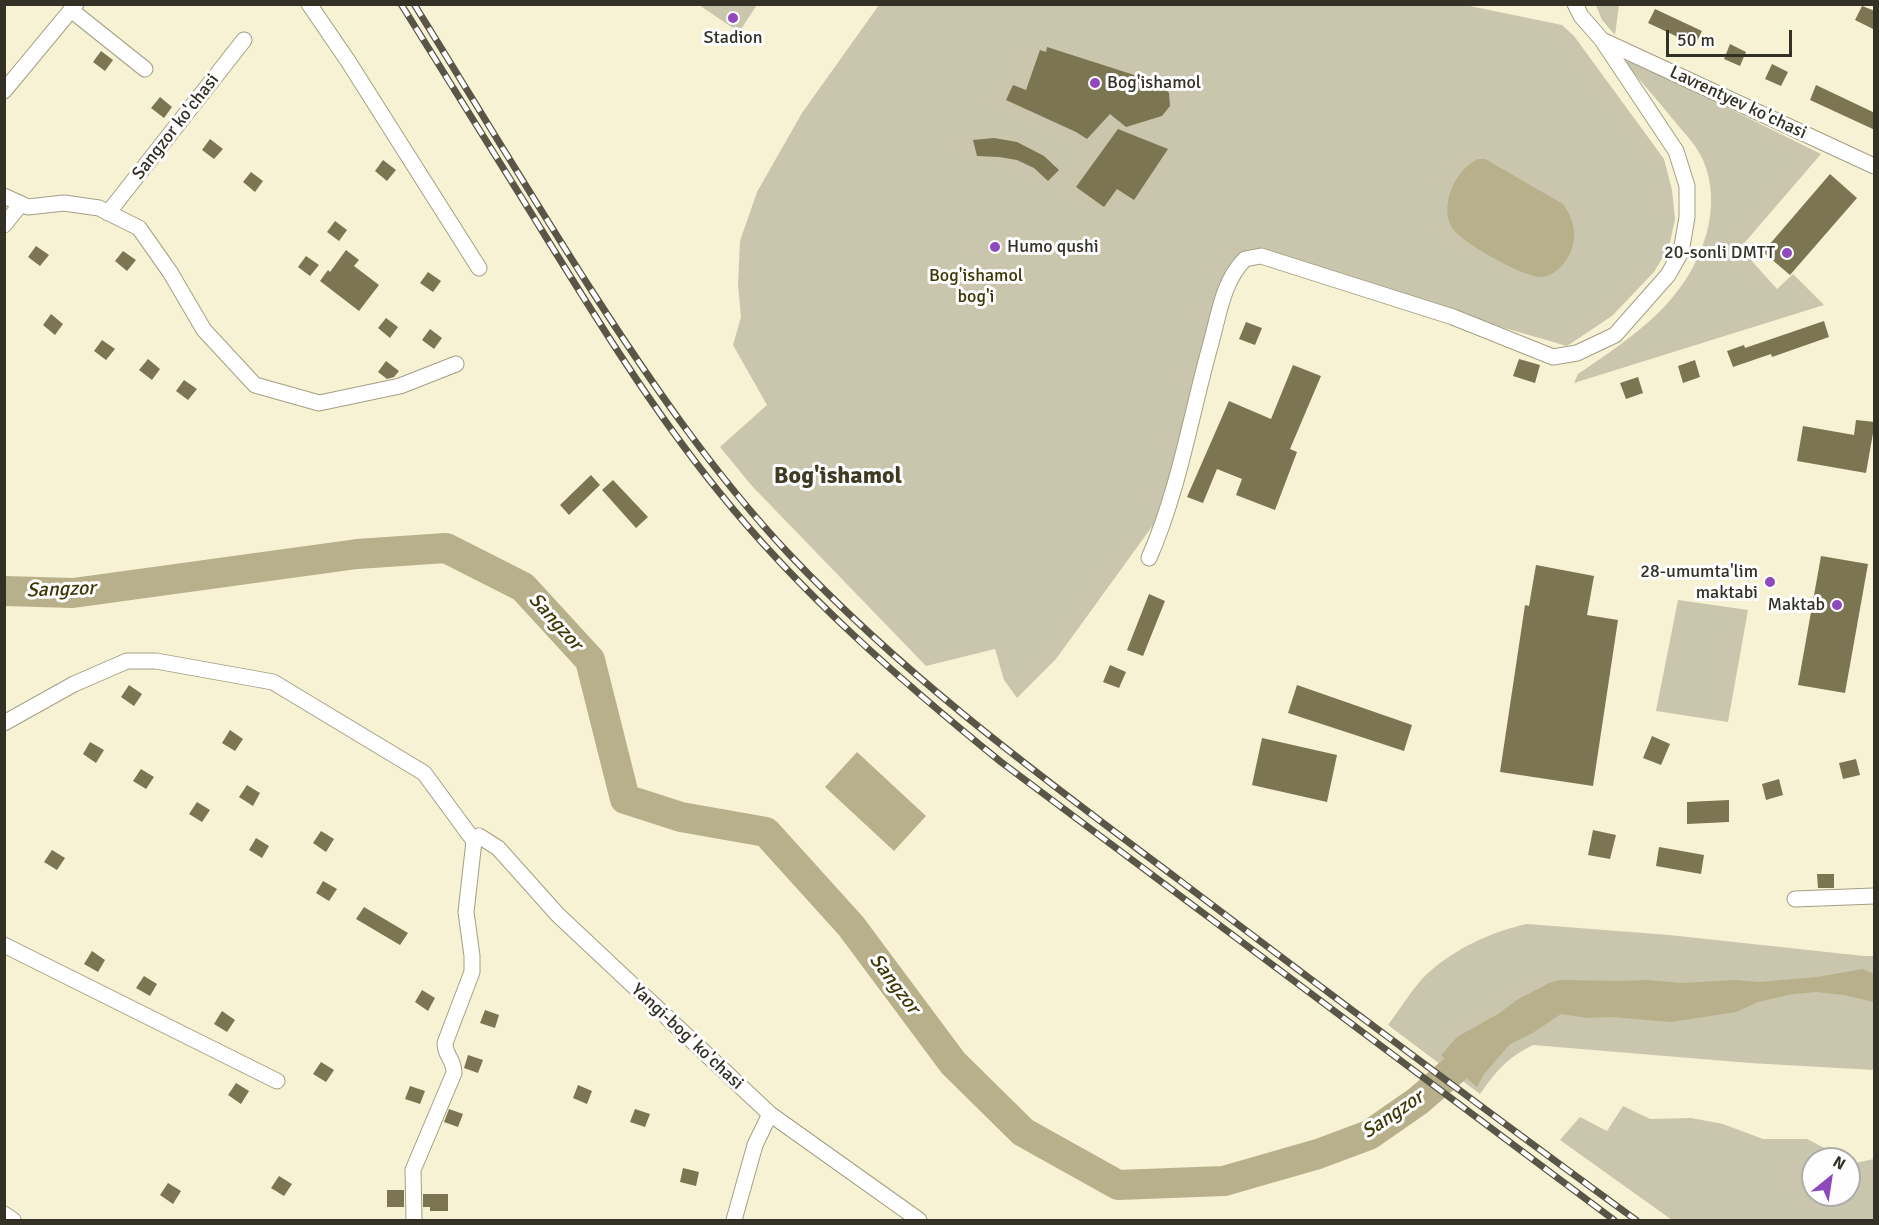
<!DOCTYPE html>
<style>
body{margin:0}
#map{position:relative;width:1879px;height:1225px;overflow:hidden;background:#f7f2d4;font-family:Signika,sans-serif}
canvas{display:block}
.frame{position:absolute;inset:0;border:6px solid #333126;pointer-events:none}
.north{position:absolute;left:1801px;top:1147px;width:60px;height:60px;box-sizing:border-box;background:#fefefe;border:2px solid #adaca8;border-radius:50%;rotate:30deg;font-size:16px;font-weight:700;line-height:24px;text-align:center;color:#333126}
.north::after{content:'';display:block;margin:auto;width:21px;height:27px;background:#8e49bd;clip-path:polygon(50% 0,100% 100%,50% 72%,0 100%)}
.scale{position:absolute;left:1666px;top:30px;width:126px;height:27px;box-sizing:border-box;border:3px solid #333126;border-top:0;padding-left:8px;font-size:18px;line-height:21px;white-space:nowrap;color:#333126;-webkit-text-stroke:4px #fefefe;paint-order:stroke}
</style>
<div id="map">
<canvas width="1879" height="1225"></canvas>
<div class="frame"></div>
<div class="north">N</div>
<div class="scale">50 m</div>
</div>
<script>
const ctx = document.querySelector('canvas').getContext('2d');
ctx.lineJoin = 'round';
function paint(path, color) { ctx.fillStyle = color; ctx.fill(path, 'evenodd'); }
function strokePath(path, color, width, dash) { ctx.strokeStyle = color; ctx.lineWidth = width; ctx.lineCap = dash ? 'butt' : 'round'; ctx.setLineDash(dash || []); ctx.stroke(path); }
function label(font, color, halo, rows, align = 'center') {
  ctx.font = font + ' Signika,sans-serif'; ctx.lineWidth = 6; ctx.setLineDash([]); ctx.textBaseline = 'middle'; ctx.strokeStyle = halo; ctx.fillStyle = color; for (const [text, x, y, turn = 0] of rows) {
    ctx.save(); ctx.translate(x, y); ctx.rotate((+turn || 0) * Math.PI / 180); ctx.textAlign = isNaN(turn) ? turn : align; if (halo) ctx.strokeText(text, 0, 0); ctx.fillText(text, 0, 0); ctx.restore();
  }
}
const green = new Path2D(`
 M699,5h58l-18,27z
 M879,5h586l97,20 12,11 90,123 8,31 3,29 -6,28 -15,25 -42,44 -45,30 -73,-21 -236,-76c-22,5 -25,9 -35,30l-64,238 -103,142 -39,39 -13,-18 -9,-31 -69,17 -174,-180 -32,-39 47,-42 -34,-60 8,-28 -3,-32 2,-44 17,-49 45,-79z
 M1596,5h23l-4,30 -13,-15z
 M1629,59l192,95 -81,94 37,41 16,-15 31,31 -250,78 4,-9c56,-38 110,-73 129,-142 6,-24 6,-49 -4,-72 -6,-14 -17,-25 -27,-37 -16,-20 -33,-39 -50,-59z
 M1678,600l70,10 -20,112 -72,-11z
 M1527,924l142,11 195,21h10v114l-124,-7 -217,-18c-27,14 -35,24 -53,49l-92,-69c13,-17 25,-38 40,-52 28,-25 63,-41 99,-49z
 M1623,1106l27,13 41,-1 32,6 40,15h44l39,20h-33v36h36v-35l6,3 19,-4v61h-202l-112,-80 20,-23 27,14z`);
const water = new Path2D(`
 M1478,159h7l78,45c10,14 15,30 8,47 -5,12 -16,25 -30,26 -16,1 -83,-36 -90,-51 -11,-23 5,-57 27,-67z
 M857,752l69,64 -32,35 -69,-64z
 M1863,969l11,5v28l-30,-7 -28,-3 -23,2 -35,8 -22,10 -65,10 -59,-5 -24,1 -27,-4 -30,20 -21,10 -26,30 -7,13 -36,-32 16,-18 41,-23 19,-14 32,-17 10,-3 64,1 24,-1 34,3 55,-3 23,2 58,-5z`);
const river = new Path2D(`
 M4,591l69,2 284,-39 89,-6 77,39 67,73 35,139 56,18 85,15 85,94 102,137 70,69 95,53 106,-4 94,-27 51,-19 49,-34 69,-60`);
const building = new Path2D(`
 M1862,6l13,5v19l-20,-10z
 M1655,9l47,22 -7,14 -47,-22z
 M1730,44l16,8 -6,14 -16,-7z
 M1047,47l106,34 12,7 4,5 1,13 -8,10 -36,11 -16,-13 -23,25 -11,-7 -70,-32 7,-15 13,5 14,-40 6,2z
 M101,51l12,9 -8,11 -12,-9z
 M1772,64l16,8 -7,14 -16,-7z
 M1816,85l59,28v17l-65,-30z
 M160,97l12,10 -8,11 -13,-10z
 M1118,129l50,20 -34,51 -17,-11 -13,18 -28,-20z
 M994,138l23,4 27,14 15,14 -11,11 -14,-13 -17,-8 -18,-3 -22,-1 -4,-16z
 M210,139l13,10 -9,10 -12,-9z
 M383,160l13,10 -9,11 -12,-10z
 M251,172l12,9 -8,11 -12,-10z
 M1830,174l27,24 -67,77 -27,-23z
 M335,221l12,9 -8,11 -12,-9z
 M36,246l13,9 -9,11 -12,-9z
 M346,250l13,10 -5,6 25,19 -20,26 -39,-30 8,-11 2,2z
 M123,251l13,9 -9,11 -12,-10z
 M306,256l13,9 -9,11 -12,-9z
 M428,272l13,9 -8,11 -13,-9z
 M51,314l12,10 -8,11 -12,-10z
 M386,318l12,9 -8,11 -12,-10z
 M1824,321l5,16 -57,20 -1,-3 -38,13 -6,-16 17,-6 1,3z
 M1246,322l16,6 -7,17 -16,-6z
 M430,329l12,9 -8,11 -12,-9z
 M102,340l13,9 -9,11 -12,-9z
 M148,359l12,10 -8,11 -13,-10z
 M1519,359l21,6 -5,18 -22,-7z
 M1695,360l5,17 -17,6 -5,-17z
 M386,361l13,10 -5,6 -7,2 -9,-7z
 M1293,365l28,11 -31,73 7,3 -22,58 -39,-15 6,-16 -25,-10 -14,34 -16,-6 42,-96 42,18z
 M1638,377l5,16 -17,6 -6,-16z
 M184,380l13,9 -9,11 -12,-9z
 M1856,420l19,2 -9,51 -69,-12 6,-35 51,9z
 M591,475l9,10 -31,30 -9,-10z
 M613,480l35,37 -12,11 -34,-38z
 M1821,556l47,8 -23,129 -47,-8z
 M1536,565l58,11 -7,39 31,5 -25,166 -93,-14 25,-167 4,1z
 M1149,594l16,7 -22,55 -16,-6z
 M1110,665l16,7 -7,16 -16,-6z
 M129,685l13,9 -8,12 -13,-9z
 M1297,685l115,40 -8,26 -116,-38z
 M230,730l13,9 -8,12 -13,-8z
 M1652,736l18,8 -9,21 -18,-7z
 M1262,738l75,17 -10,47 -75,-17z
 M90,742l14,8 -8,13 -13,-9z
 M1856,759l4,16 -17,4 -4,-16z
 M141,769l13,8 -8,12 -13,-8z
 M1779,779l4,16 -17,5 -4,-16z
 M247,785l13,8 -7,13 -14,-9z
 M1729,800v22l-42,2v-22z
 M197,802l13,8 -8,12 -13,-8z
 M1593,830l23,5 -6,24 -22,-4z
 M321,831l13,8 -8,13 -13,-9z
 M256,838l13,8 -7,12 -13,-8z
 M1659,847l45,8 -3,19 -45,-8z
 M52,850l13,8 -8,12 -13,-8z
 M1817,874h17v14h-16z
 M323,881l14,8 -8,12 -13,-8z
 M364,907l44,26 -8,12 -44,-26z
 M92,951l13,9 -7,12 -14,-8z
 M144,976l13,8 -7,12 -14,-8z
 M422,990l13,8 -7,13 -13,-9z
 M485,1010l14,5 -4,13 -15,-5z
 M222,1011l13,9 -8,12 -13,-8z
 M468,1055l15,5 -5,13 -14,-5z
 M321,1062l13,8 -8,12 -13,-8z
 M236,1083l13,8 -8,13 -13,-9z
 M578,1085l14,6 -5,13 -14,-6z
 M410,1086l15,5 -5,13 -15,-5z
 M449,1109l14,5 -5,13 -14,-5z
 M635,1109l15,5 -5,13 -15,-5z
 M683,1168l16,4 -3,14 -16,-4z
 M279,1176l13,8 -8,12 -13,-8z
 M168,1183l13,8 -8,13 -13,-9z
 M387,1190h17v17h-17z
 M423,1194h25v17h-18v-4h-7z`);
const minor = new Path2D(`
 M309,4l39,57 131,207
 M71,10l74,59
 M1602,40l272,126
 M4,91l72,-87
 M4,196l24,11 36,-4 35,5 40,20 31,44 34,58 51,55 64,18 81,-17 56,-22
 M108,213l136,-173
 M4,225l17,-21
 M1149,558c30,-68 42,-144 62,-215 8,-29 12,-62 34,-84l16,-3 192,61 100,40 24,-4 38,-18 53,-60 13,-23 6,-35v-31l-11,-35 -74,-111 -21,-24 -6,-12
 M4,723l70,-39 53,-23h29l117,21 151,91 50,68
 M474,841l5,-5 19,12 60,67 212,199 149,106
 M1795,899l79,-3
 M4,945l273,136
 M4,1214l9,6
 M414,1220l-1,-50 41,-97c0,-15 -9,-16 -9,-30l27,-71v-16l-6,-44 8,-71
 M734,1220l21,-75 15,-31`);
const rail = new Path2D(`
 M401,4c42,68 85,136 127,204 60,97 119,195 191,284 82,102 181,188 282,270l613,458
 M414,4c59,95 116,190 176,284 60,93 123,185 199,266 117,124 254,224 390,326 151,114 303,228 457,340`);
const markers = [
 [733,18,6,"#8e49bd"],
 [1095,83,6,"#8e49bd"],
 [995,247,6,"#8e49bd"],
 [1787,253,6,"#8e49bd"],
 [1770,582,6,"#8e49bd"],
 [1837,605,6,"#8e49bd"]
];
const poiNames = [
 ["Stadion",733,38,"center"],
 ["Bog'ishamol",1107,83,"left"],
 ["Humo qushi",1007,247,"left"],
 ["20-sonli DMTT",1775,253],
 ["28-umumta'lim",1758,572],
 ["maktabi",1758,593],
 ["Maktab",1825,605]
];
const streetNames = [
 ["Lavrentyev ko'chasi",1738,103,25],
 ["Sangzor ko'chasi",176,127,-52],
 ["Yangi-bog' ko'chasi",687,1037,43]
];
const parkNames = [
 ["Bog'ishamol",976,276],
 ["bog'i",976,297]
];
const waterNames = [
 ["Sangzor",61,590,-2],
 ["Sangzor",555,622,48],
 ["Sangzor",894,984,53],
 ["Sangzor",1393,1115,-34]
];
const districtNames = [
 ["Bog'ishamol",838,477]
];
paint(green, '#cac6ae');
paint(water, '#b7b08a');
strokePath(river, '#b7b08a', 30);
paint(building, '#7c7552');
strokePath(minor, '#a49f83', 17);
strokePath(minor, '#fff', 15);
strokePath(rail, '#595647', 7);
strokePath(rail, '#fefefe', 4.5, [14]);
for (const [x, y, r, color] of markers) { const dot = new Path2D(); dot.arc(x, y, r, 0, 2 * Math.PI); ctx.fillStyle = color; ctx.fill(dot); strokePath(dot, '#fefefe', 2); }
label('18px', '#333126', '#fefefe', poiNames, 'right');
label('18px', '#333126', '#fefefe', streetNames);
label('18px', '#3d3503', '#fefefe', parkNames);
label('italic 20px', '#3f3705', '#fefefe', waterNames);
label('bold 24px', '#3f3a22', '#fefefe', districtNames);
</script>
